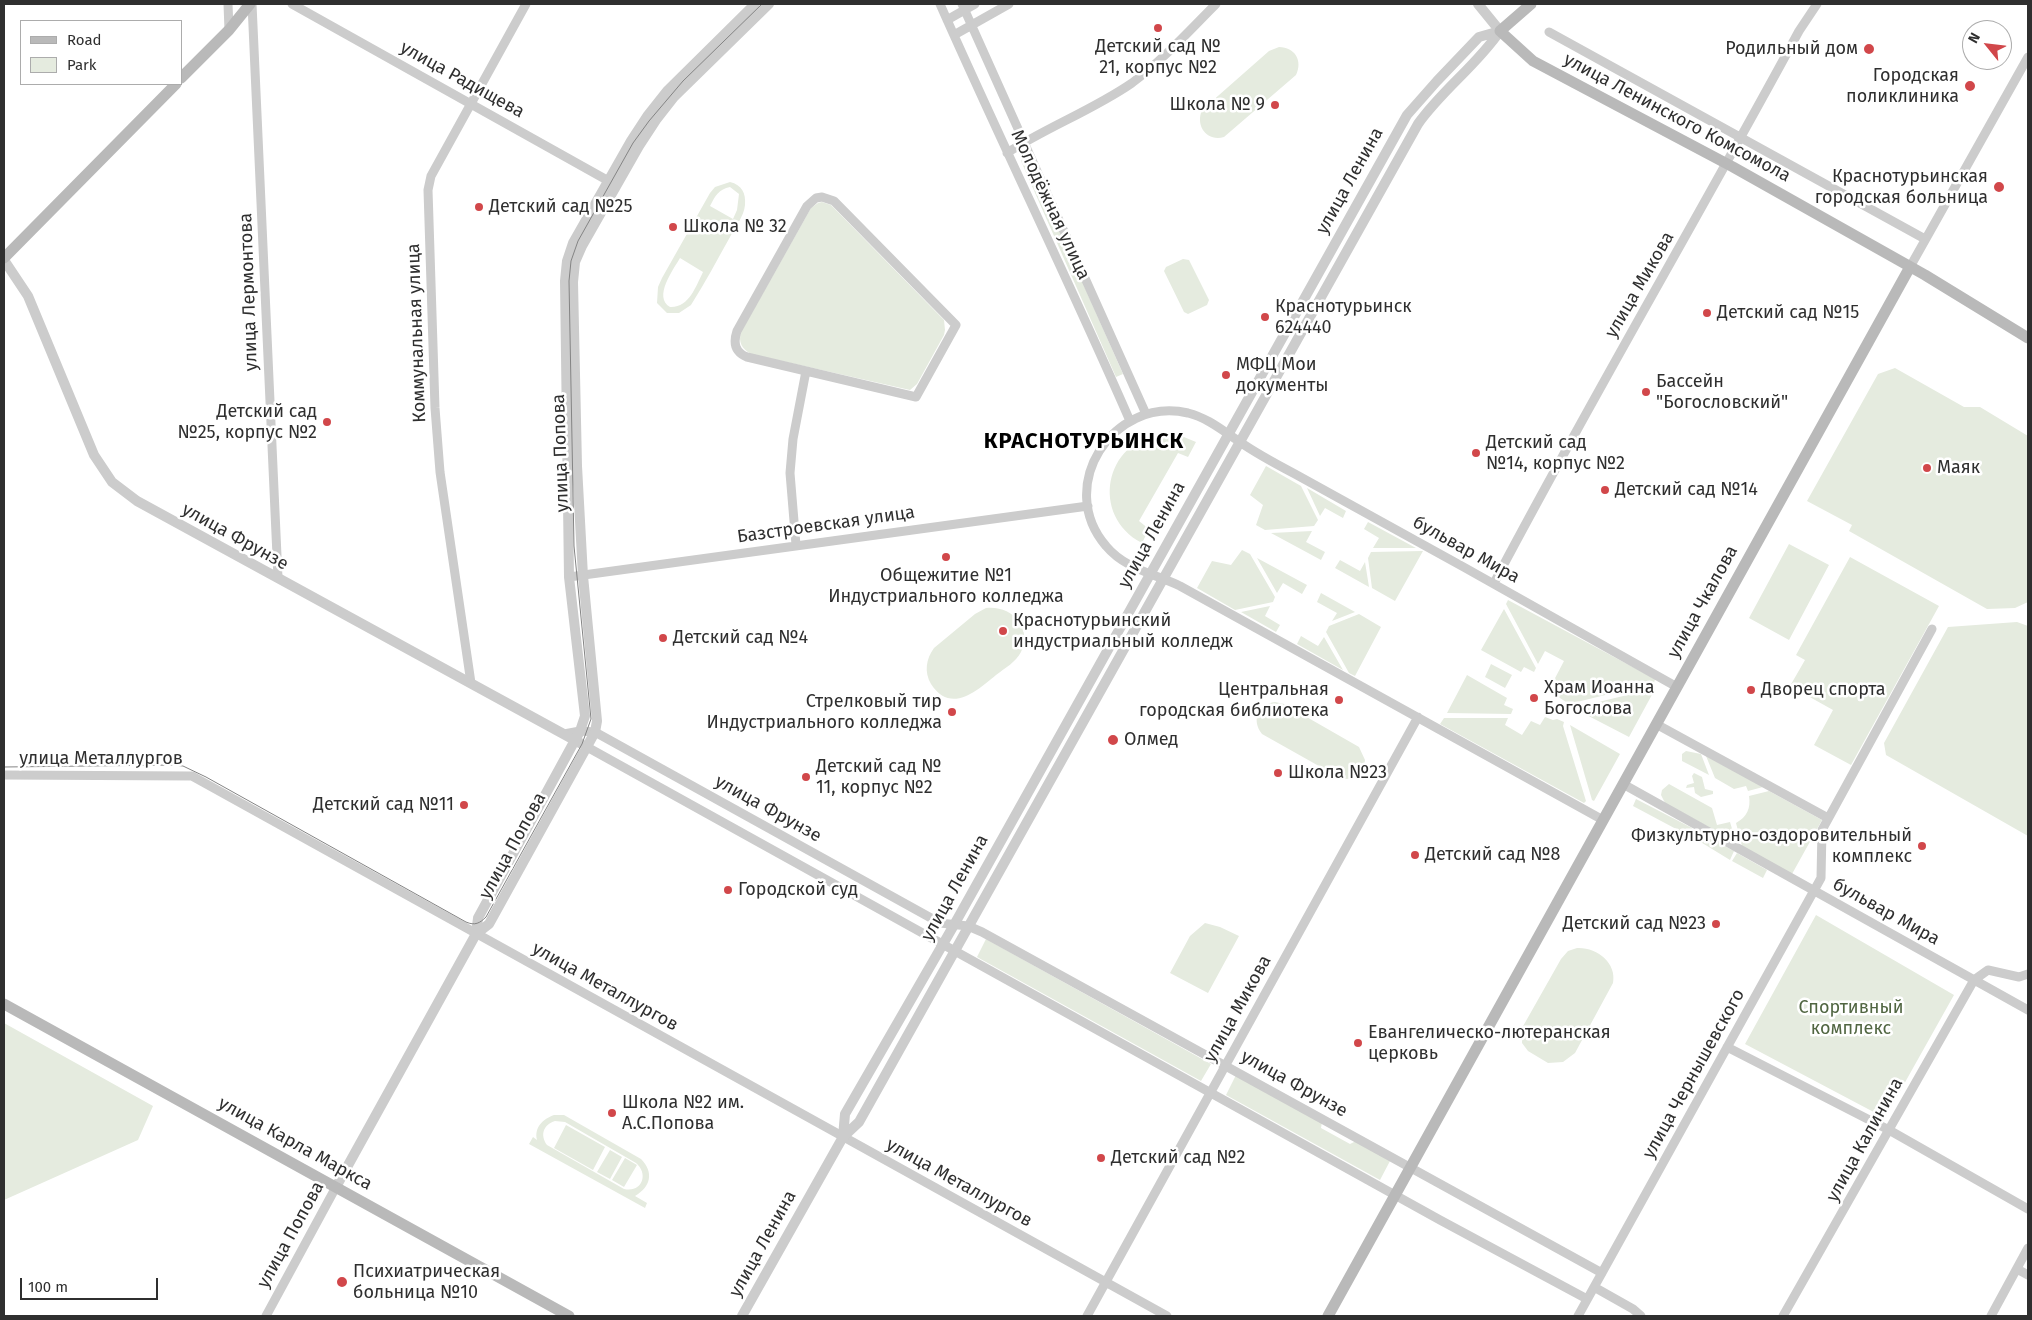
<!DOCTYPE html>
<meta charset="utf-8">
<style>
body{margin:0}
#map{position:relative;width:2032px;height:1320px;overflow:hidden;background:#fff;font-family:"Fira Sans",sans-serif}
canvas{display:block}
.frame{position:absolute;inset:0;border:5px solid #2f2f2f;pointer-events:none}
.legend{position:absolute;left:20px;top:20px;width:162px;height:65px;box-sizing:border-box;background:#fff;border:1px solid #acacac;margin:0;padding:6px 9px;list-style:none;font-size:15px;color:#2f2f2f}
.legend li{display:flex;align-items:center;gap:10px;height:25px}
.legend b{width:25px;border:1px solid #acacac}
.north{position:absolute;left:1962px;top:20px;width:50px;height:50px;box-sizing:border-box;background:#fff;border:1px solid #acacac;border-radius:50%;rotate:299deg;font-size:14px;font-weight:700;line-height:20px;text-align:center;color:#2f2f2f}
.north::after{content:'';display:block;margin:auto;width:18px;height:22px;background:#d1474a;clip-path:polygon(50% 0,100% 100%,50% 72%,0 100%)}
.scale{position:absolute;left:20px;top:1278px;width:138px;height:22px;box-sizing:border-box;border:2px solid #2f2f2f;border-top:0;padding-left:6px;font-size:15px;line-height:18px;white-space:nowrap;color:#2f2f2f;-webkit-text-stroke:4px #fff;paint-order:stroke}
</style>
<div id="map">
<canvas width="2032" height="1320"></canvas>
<div class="frame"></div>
<ul class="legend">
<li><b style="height:6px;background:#b9b9b9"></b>Road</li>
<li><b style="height:14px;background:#e5ebdf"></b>Park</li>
</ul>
<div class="north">N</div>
<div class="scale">100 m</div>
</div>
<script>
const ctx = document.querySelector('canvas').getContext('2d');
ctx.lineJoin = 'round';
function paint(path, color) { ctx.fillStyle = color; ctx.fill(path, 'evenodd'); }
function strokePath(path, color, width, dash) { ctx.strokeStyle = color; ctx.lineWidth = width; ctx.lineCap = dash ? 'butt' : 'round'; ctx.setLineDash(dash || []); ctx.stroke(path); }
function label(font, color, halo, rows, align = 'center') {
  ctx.font = font + ' "Fira Sans",sans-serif'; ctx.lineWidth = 5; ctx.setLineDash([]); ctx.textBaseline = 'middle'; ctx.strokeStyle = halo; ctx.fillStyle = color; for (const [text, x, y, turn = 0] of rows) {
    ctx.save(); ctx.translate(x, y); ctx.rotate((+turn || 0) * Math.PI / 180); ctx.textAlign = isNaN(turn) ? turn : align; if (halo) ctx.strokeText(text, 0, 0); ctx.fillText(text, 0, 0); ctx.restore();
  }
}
const green = new Path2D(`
 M1279,47c16,0 24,14 17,28l-72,62c-17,5 -29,-11 -22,-27l67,-59z
 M1023,157l5,2 95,215 -7,3 -95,-216z
 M730,182c12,3 16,11 15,23 -1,11 -10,23 -15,32 -13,23 -25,46 -39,68l-12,8h-12l-10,-10 1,-16 4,-9 48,-85 5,-6zM730,187l9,7 -2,16 -4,9 -23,-13c5,-10 9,-17 20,-19zM680,258l23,14c-7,14 -14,36 -33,35 -17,-10 3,-37 10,-49z
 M822,202l9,3 113,115 1,10 -1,5 -27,49 -7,6 -159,-36c-9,-5 -13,-12 -10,-22l70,-124 7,-5z
 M1183,259l6,1 20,40 -2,5 -19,9 -4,-2 -20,-41 2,-4z
 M1895,368l69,39h16l48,29v166l-13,6 -28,1 -138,-78 3,-6 -45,-24 71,-127z
 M1162,434l17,1 17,7 -8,15 -10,-4 -39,68 10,8 -7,14c-52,-27 -38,-102 20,-109z
 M1266,466l35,20 17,34 -4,6 -49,4 -9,-5 7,-20 -13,-10z
 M1307,488l39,23 -3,7 -18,-10 -5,8z
 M1368,522l48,26h-43l6,-10 -15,-9z
 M1312,531l-6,11 19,10 -4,8 -50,-27z
 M1789,544l40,21 -40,75 -40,-22z
 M1242,550l8,4 25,43 -2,5 -38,8 -38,-22 15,-27 19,4z
 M1423,551l-28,50 -23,-13 -4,-30 3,-6z
 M1850,557l89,49 -88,159 -37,-20 19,-35 -43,-24 15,-26 -9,-5z
 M1257,558l50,27 -5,9 -19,-11 -6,10z
 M1340,560l20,11 5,-9 4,25 -34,-19z
 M1321,593l34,19 -23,9 5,-8 -20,-11z
 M1508,600l147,79 -1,4 -77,19 -7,6 -5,-3 1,-3 -9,-6 5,-9 -9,-5 11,-21 -19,-10 -7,13 -32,-60z
 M1270,606l-5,10 15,9 -4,7 -35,-20z
 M986,608c25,-3 47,19 35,44 -5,10 -16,16 -25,23 -18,15 -45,40 -65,9 -7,-12 -5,-25 3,-36l41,-34z
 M1504,609l32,59 -2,4 -10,-5 -3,5 -40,-22z
 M1359,614l22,13 -26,49 -6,-3 -23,-41 3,-6z
 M2017,622l11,4v210l-142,-81 -2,-12 64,-116z
 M1301,636l17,10 6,-9 19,33 -46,-26z
 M1491,664l21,11 -7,13 -20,-11z
 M1467,675l40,23 -3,7 9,4 -2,5 -64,-1z
 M1652,689l2,2 -25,46 -52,-27 5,-4z
 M1275,702l9,2 75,43 6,13c-1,13 -10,20 -23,19l-80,-45c-11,-14 -4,-30 13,-32z
 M1545,717l8,3 4,-1 7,3 -1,4 23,75 -2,2 -144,-79 4,-6h64l-3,7 17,10 9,-14 9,4z
 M1570,725l50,29 -26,47 -2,-1z
 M1686,751l15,3 8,21 -27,-14v-7z
 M1706,756l57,31 -15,4 -2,-5 -12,3 -19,-11z
 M1694,773l8,4 3,12 8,2v3l-12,3 -6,-4 -1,-6 -8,1 1,-3 7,-2 -2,-7z
 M1669,784l43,24 5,17 13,-3 6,20 -71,-39 -4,-8 1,-5z
 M1769,791l53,29 -30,54 -50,-28 -6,-23c11,-6 15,-15 13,-27z
 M1636,799l56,29 3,6 -2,4 -60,-32z
 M1705,836l29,15 -4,9 -31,-19 3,-4z
 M1737,853l30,17 -4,8 -31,-17z
 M1816,915l138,80 -69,123 -140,-74z
 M1205,923l15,4 19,9 -31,57 -38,-20 20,-37z
 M986,939l225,125 -10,17 -224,-124z
 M1577,948c20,-1 40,15 36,35l-38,70 -12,9 -15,1 -20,-12 -6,-8v-15l39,-69 7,-8z
 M4,1023l149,83 -15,34 -134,60z
 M1237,1073l85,49 -1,6 29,16 6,-3 34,20 -10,19 -154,-85z
 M554,1115h10l77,44c13,13 10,28 -6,37l12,7 -2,5 -116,-64 4,-7 4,3c-3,-13 6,-21 17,-25zM555,1121l10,1 71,41c13,11 6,30 -12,26l-77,-44c-7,-10 -4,-20 8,-24z
 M566,1125l39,22 -12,23 -39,-22z
 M610,1150l12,7 -12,22 -13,-7z
 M625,1158l12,7 -13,22 -12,-7z`);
const minor = new Path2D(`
 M228,4l1,26
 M252,4l26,574
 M292,4l322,180
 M940,4c62,140 129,277 190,417
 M962,4l184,410
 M947,20l28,-16
 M1549,32l376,207
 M954,35l55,-31
 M1007,153c40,-26 86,-43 125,-70 31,-23 57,-52 84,-79
 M822,197l12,4 122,124 -40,72 -169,-40c-12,-5 -14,-14 -10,-26l70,-125 9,-8z
 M1910,267l118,-210
 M796,545l-6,-72 3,-34 13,-68
 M569,577l519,-71
 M1494,583c98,-186 205,-367 305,-552l18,-27
 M471,683l-31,-211 -5,-64 -7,-218 3,-14 95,-172
 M1656,724l172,94
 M564,734l16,-3 15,1 345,191 28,3 14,6 620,341
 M587,747l853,473 147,79
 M4,775l188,1 975,540
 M1623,784l405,226
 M1603,820l-423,-234c-25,-12 -55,-17 -74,-40 -51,-59 6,-150 82,-133 20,5 35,18 52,29 17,12 36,22 55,32 128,70 255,141 382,213
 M1727,1047l162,83 139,79
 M2017,1269l11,6
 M1594,1287l39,22 8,7
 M266,1316l70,-129
 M1087,1316l331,-599
 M1578,1316l243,-438 1,-48 110,-201
 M1783,1316l191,-336 14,-10 31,7 9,-3
 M1991,1316l37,-68`);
const tertiary = new Path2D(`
 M1478,4l22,27
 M4,260l24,36 66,159 18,27 25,19 443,242
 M476,934l2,-16 102,-187 5,-15 -16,-139 -4,-296 2,-20 6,-18 58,-102 17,-26 19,-24 88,-87
 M843,1137l2,-23 109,-189 453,-810 30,-34 42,-44 21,-6
 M336,1187l140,-253 13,-10 106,-192 2,-11 -14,-145 -6,-110 -4,-184 2,-20 7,-16 57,-100 17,-26 18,-23 95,-93
 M742,1316l101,-179 16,-15 559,-998c24,-34 59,-59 82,-93`);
const secondary = new Path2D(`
 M1531,4l-31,27 33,30 200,106 192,108 103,63
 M181,78l48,-48 21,-26
 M4,258l172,-174
 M4,1004l565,312
 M1328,1316l582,-1049`);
const tram = new Path2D(`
 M4,767l169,-2 10,1 23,11 260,145c9,4 14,1 20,-5l96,-173 9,-25 -17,-173 -5,-265 2,-20 7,-20 55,-98 16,-22 34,-40 79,-77`);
const markers = [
 [1158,28,5,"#d1474a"],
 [1869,49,6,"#d1474a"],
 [1970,86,6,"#d1474a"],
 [1275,105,5,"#d1474a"],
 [1999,187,6,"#d1474a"],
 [479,207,5,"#d1474a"],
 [673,227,5,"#d1474a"],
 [1707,313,5,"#d1474a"],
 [1265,317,5,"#d1474a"],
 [1226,375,5,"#d1474a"],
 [1646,392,5,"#d1474a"],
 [327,422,5,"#d1474a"],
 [1476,453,5,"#d1474a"],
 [1927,468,5,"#d1474a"],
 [1605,490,5,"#d1474a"],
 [946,557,5,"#d1474a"],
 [1003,631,5,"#d1474a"],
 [663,638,5,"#d1474a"],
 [1751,690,5,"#d1474a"],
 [1534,698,5,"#d1474a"],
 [1339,700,5,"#d1474a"],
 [952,712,5,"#d1474a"],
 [1113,740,6,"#d1474a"],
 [1278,773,5,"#d1474a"],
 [806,777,5,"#d1474a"],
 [464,805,5,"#d1474a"],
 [1922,846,5,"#d1474a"],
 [1415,855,5,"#d1474a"],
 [728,890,5,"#d1474a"],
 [1716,924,5,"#d1474a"],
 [1358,1043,5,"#d1474a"],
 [612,1113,5,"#d1474a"],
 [1101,1158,5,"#d1474a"],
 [342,1282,6,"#d1474a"]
];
const poiNames = [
 ["Детский сад №",1158,47,"center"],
 ["21, корпус №2",1158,68,"center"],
 ["Родильный дом",1858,49,"right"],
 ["Городская",1959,76,"right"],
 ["поликлиника",1959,97,"right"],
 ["Школа № 9",1265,105,"right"],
 ["Краснотурьинская",1988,177,"right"],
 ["городская больница",1988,198,"right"],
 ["Детский сад №25",489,207],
 ["Школа № 32",683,227],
 ["Краснотурьинск",1275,307],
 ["624440",1275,328],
 ["Детский сад №15",1717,313],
 ["МФЦ Мои",1236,365],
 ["документы",1236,386],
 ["Бассейн",1656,382],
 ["\"Богословский\"",1656,403],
 ["Детский сад",317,412,"right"],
 ["№25, корпус №2",317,433,"right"],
 ["Детский сад",1486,443],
 ["№14, корпус №2",1486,464],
 ["Маяк",1937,468],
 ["Детский сад №14",1615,490],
 ["Общежитие №1",946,576,"center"],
 ["Индустриального колледжа",946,597,"center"],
 ["Краснотурьинский",1013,621],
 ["индустриальный колледж",1013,642],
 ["Детский сад №4",673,638],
 ["Храм Иоанна",1544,688],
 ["Богослова",1544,709],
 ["Центральная",1329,690,"right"],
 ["городская библиотека",1329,711,"right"],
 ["Дворец спорта",1761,690],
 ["Стрелковый тир",942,702,"right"],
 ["Индустриального колледжа",942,723,"right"],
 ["Олмед",1124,740],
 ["Детский сад №",816,767],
 ["11, корпус №2",816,788],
 ["Школа №23",1288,773],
 ["Детский сад №11",454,805,"right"],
 ["Физкультурно-оздоровительный",1912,836,"right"],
 ["комплекс",1912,857,"right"],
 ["Детский сад №8",1425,855],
 ["Городской суд",738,890],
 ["Детский сад №23",1706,924,"right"],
 ["Евангелическо-лютеранская",1368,1033],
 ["церковь",1368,1054],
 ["Школа №2 им.",622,1103],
 ["А.С.Попова",622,1124],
 ["Детский сад №2",1111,1158],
 ["Психиатрическая",353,1272],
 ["больница №10",353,1293]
];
const streetNames = [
 ["улица Радищева",462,80,29],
 ["улица Ленинского Комсомола",1677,118,28],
 ["улица Ленина",1350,181,-61],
 ["Молодёжная улица",1050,205,65],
 ["улица Микова",1640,285,-60],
 ["улица Лермонтова",249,292,-92],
 ["Коммунальная улица",417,333,-92],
 ["улица Попова",561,453,-92],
 ["Базстроевская улица",826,525,-8],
 ["улица Ленина",1152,535,-61],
 ["улица Фрунзе",235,537,29],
 ["бульвар Мира",1466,550,29],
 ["улица Чкалова",1703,602,-61],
 ["улица Металлургов",101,759],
 ["улица Фрунзе",768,809,29],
 ["улица Попова",513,846,-61],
 ["улица Ленина",955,888,-61],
 ["бульвар Мира",1886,912,29],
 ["улица Металлургов",605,987,29],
 ["улица Микова",1238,1009,-61],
 ["улица Чернышевского",1694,1074,-61],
 ["улица Фрунзе",1294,1084,29],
 ["улица Калинина",1865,1140,-61],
 ["улица Карла Маркса",295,1144,29],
 ["улица Металлургов",959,1183,29],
 ["улица Попова",291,1235,-61],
 ["улица Ленина",763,1244,-61]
];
const parkNames = [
 ["Спортивный",1851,1008],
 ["комплекс",1851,1029]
];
const districtNames = [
 ["КРАСНОТУРЬИНСК",1084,442]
];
paint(green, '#e5ebdf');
strokePath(minor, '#ccc', 9);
strokePath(tertiary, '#ccc', 10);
strokePath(secondary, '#b9b9b9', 11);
strokePath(tram, '#848484', 1);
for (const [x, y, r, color] of markers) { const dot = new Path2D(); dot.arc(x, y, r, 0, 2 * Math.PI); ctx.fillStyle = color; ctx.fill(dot); strokePath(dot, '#fff', 2); }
label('18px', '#2f2f2f', '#fff', poiNames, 'left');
label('18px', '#2f2f2f', '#fff', streetNames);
label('18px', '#516642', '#fff', parkNames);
ctx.letterSpacing = '1px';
label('bold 22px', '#000', '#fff', districtNames);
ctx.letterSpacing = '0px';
</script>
